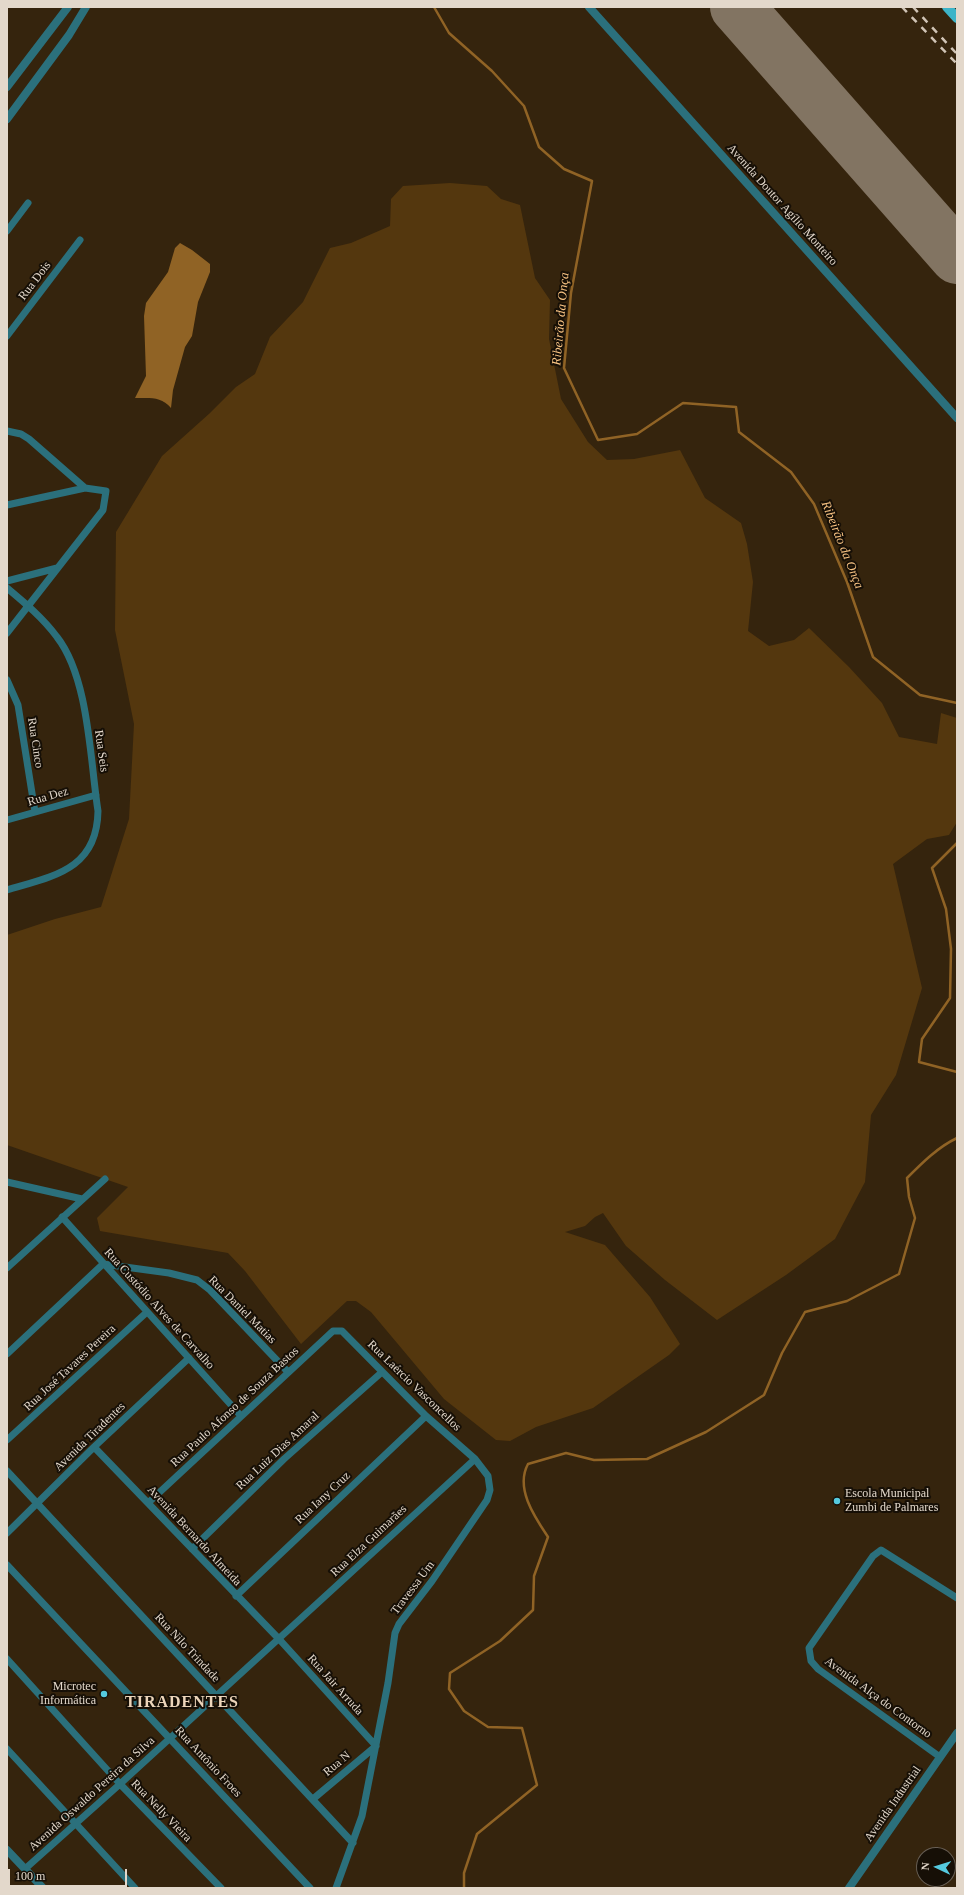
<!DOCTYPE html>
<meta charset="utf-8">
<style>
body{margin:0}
#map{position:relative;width:964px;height:1895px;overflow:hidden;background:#35240d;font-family:Georgia,serif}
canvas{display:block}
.frame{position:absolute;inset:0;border:8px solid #e3d8cb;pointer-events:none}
.north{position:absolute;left:916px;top:1847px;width:40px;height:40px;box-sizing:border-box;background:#160f06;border:1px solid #685f55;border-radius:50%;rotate:274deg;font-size:11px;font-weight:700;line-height:16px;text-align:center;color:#e3d8cb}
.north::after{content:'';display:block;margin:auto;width:14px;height:18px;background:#55cadf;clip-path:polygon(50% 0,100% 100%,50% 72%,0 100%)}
.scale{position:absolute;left:8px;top:1869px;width:119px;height:18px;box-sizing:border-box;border:2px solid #e3d8cb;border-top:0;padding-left:5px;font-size:12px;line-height:14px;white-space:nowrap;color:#e3d8cb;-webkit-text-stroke:3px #160f06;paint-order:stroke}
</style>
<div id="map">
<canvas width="964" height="1895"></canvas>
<div class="frame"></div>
<div class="north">N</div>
<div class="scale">100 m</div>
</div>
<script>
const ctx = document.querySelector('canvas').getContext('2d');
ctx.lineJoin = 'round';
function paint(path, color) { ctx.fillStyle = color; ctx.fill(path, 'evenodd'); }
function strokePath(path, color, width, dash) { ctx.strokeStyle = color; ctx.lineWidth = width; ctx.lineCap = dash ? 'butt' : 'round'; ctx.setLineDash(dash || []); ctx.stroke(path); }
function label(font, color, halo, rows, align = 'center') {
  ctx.font = font + ' Georgia,serif'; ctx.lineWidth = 4; ctx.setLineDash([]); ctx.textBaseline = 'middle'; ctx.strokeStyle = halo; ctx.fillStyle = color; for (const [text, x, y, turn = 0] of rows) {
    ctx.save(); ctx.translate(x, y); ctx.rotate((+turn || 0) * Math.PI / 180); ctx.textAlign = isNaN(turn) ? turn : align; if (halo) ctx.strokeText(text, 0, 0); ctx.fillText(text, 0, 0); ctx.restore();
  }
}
const green = new Path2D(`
 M450,183l37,3 14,13 19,6 15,73 15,22 -1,39 12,60 27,43 19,18 27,-1 46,-9 25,48 36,25 6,21 6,38 -5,49 21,15 25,-6 15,-12 40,39 33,36 17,34 38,7 4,-31 16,5v104l-8,13 -22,4 -34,25 29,124 -26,87 -25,40 -6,67 -30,57 -49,36 -69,45 -52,-40 -39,-34 -23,-33 -8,4 -10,9 -20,6 40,13 45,52 30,47 -11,11 -76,53 -57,19 -26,14 -14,-1 -52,-41 -73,-87 -15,-11h-9l-46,43 -56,-73 -17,-18 -128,-22 -3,-13 31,-31 -121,-42v-210l48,-16 46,-12 28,-88 5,-95 -19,-94 1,-98 46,-76 48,-43 26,-26 19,-13 15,-37 33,-35 27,-54 21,-5 39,-17 1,-27 12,-13z`);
const water = new Path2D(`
 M180,243l12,7 18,14v8l-12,30 -6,34 -7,11 -12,43 -2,18c-10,-12 -21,-10 -36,-10l11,-22 -2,-60 2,-13 22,-31 7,-24z`);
const stream = new Path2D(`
 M434,7l15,26 43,38 32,35 15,41 25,22 28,12 -21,112 -7,75 34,72 39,-6 46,-31 53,4 3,25 52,40 23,32 33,78 26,75 47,38 37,8
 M957,843l-25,25 14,41 5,40 -1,49 -28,41 -3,23 38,10
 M464,1888v-15l13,-39 60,-49 -15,-57 -34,-1 -24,-16 -15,-22 1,-16 50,-32 33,-31 1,-34 14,-39c-14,-21 -33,-49 -20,-73l38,-11 28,7 53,-1 59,-27 58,-37 18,-42 23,-41 42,-11 52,-27 16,-56 -6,-21 -2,-19c15,-15 31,-31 50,-40`);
const runway = new Path2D(`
 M737,7l220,250`);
const minor = new Path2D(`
 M7,231l21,-28
 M7,336l73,-96
 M7,431l14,3 8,5 56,49
 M7,505l78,-17 21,3 -3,19 -96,123
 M7,581l50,-13
 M7,588c18,15 36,30 50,49 32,41 33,123 41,174 -1,59 -45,65 -91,79
 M7,680l11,25 17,107
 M7,820l89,-25
 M7,1182l75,17
 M62,1217l179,199
 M7,1268l98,-89
 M7,1354l96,-90 66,9 28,7 13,10 78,82
 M7,1440l140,-128
 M94,1447l185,192 97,107
 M7,1471l346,372
 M148,1503l185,-172h9l84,85 49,43 13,17 2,14 -3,10 -55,81 -33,43 -4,9 -7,50 -26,133 -26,72
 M7,1533l87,-86 95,-89
 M192,1549l92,-90 98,-87
 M7,1565l303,323
 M236,1596l190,-180
 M7,1659l113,125 101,104
 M7,1749l128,139
 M940,1757l-122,-88 -7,-8 -2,-13 64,-92 8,-6 76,48
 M313,1799l63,-53
 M26,1868l94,-84 355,-325`);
const tertiary = new Path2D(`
 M589,7l368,411
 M7,87l61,-80
 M7,119l62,-84 17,-28
 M7,1850l36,38
 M849,1888l108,-155`);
const primary = new Path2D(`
 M947,7l10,11`);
const rail = new Path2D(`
 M902,7l55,57
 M913,7l44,47`);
const markers = [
 [837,1501,4,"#55cadf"],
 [104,1694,4,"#55cadf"]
];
const streetNames = [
 ["Avenida Doutor Agílio Monteiro",782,205,48],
 ["Rua Dois",35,281,-53],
 ["Rua Cinco",35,743,81],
 ["Rua Seis",101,751,82],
 ["Rua Dez",48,797,-16],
 ["Rua Custódio Alves de Carvalho",159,1309,48],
 ["Rua Daniel Matias",242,1310,45],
 ["Rua José Tavares Pereira",70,1368,-43],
 ["Rua Laércio Vasconcellos",414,1386,44],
 ["Rua Paulo Afonso de Souza Bastos",235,1407,-43],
 ["Avenida Tiradentes",90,1437,-44],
 ["Rua Luiz Dias Amaral",278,1451,-43],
 ["Rua Iany Cruz",323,1498,-43],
 ["Avenida Bernardo Almeida",194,1536,47],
 ["Rua Elza Guimarães",369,1541,-43],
 ["Travessa Um",413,1588,-53],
 ["Rua Nilo Trindade",187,1648,47],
 ["Rua Jair Arruda",335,1685,48],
 ["Avenida Alça do Contorno",878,1698,36],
 ["Rua Antônio Froes",208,1762,47],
 ["Rua N",337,1764,-40],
 ["Avenida Oswaldo Pereira da Silva",92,1794,-42],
 ["Avenida Industrial",893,1804,-55],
 ["Rua Nelly Vieira",161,1811,46]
];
const poiNames = [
 ["Escola Municipal",845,1494],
 ["Zumbi de Palmares",845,1508],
 ["Microtec",96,1687,"right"],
 ["Informática",96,1701,"right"]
];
const waterNames = [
 ["Ribeirão da Onça",561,319,-85],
 ["Ribeirão da Onça",842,545,68]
];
const districtNames = [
 ["TIRADENTES",182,1703]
];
paint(green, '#54370e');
paint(water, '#906325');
strokePath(stream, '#906325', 2.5);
strokePath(runway, '#827462', 54);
strokePath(minor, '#2b707c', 7);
strokePath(tertiary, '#2b707c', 8);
strokePath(primary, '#3db4c8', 10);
strokePath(rail, '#d0c4b6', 2.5, [7, 7]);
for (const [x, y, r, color] of markers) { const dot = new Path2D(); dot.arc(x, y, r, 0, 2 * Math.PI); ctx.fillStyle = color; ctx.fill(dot); strokePath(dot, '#160f06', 1.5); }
label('12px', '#e3d8cb', '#160f06', streetNames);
label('12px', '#e3d8cb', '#160f06', poiNames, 'left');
label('italic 13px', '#f8c383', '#160f06', waterNames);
ctx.letterSpacing = '1px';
label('bold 16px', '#ecd5ba', '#160f06', districtNames);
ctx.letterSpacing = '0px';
</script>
